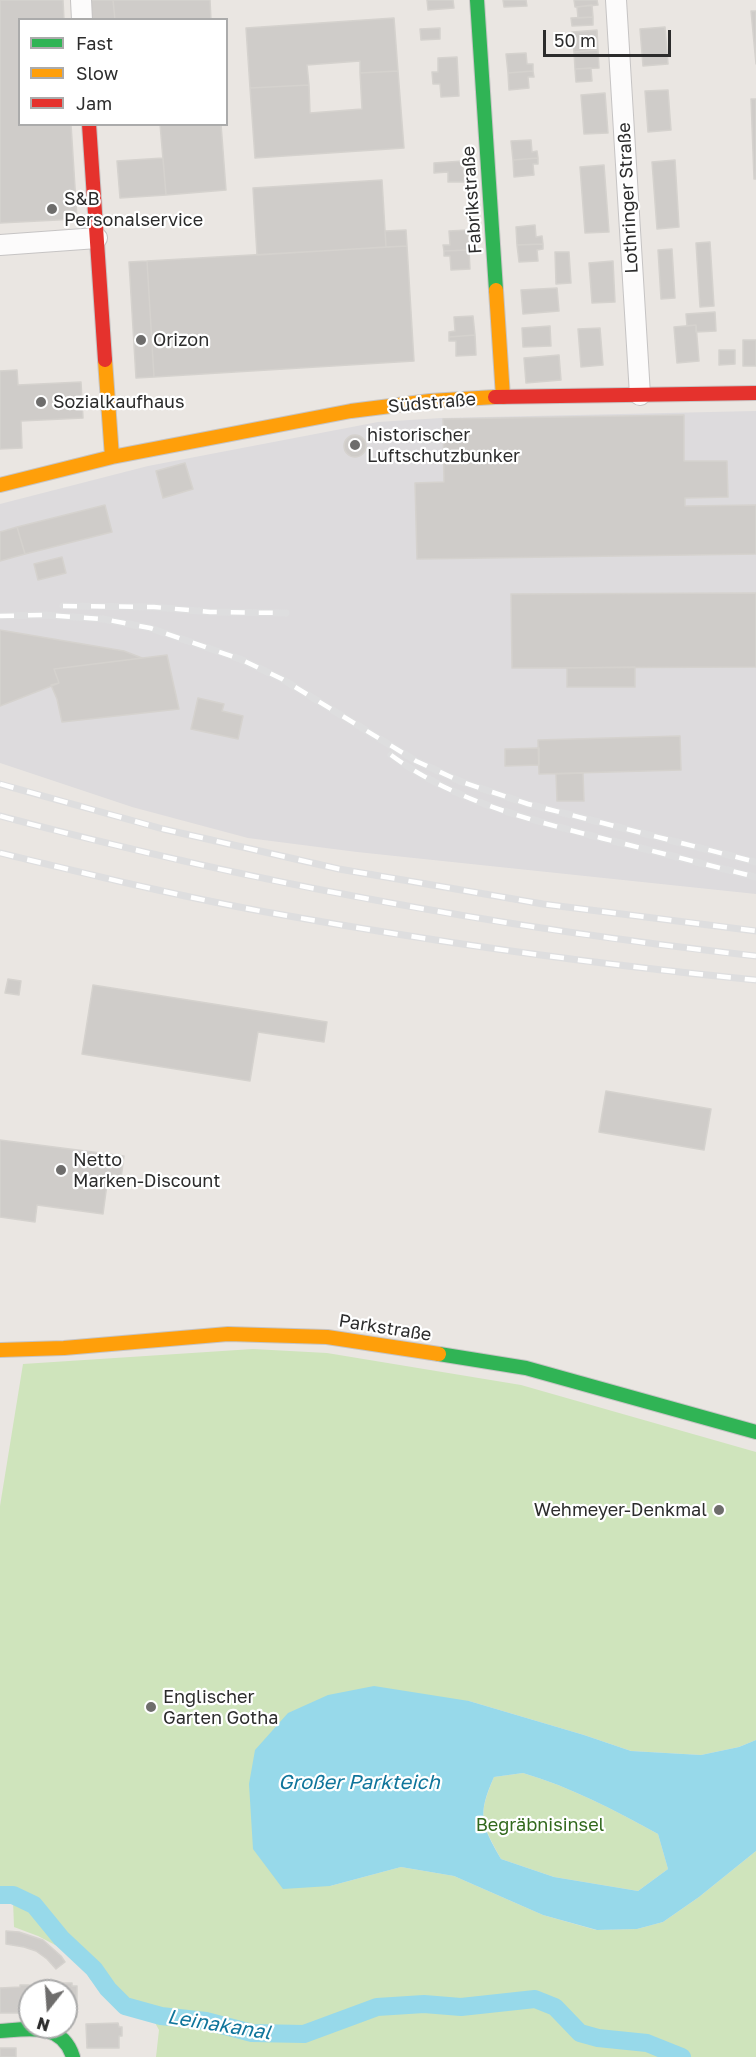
<!DOCTYPE html>
<meta charset="utf-8">
<style>
body{margin:0}
#map{position:relative;width:756px;height:2057px;overflow:hidden;background:#eae6e2;font-family:"Golos Text",sans-serif}
canvas{display:block}
.legend{position:absolute;left:18px;top:18px;width:210px;height:108px;box-sizing:border-box;background:#fff;border:2px solid #ababab;margin:0;padding:8px 10px;list-style:none;font-size:18px;color:#2c2c2c}
.legend li{display:flex;align-items:center;gap:12px;height:30px}
.legend b{width:30px;border:2px solid #ababab}
.north{position:absolute;left:18px;top:1979px;width:60px;height:60px;box-sizing:border-box;background:#fff;border:2px solid #ababab;border-radius:50%;rotate:197deg;font-size:16px;font-weight:700;line-height:24px;text-align:center;color:#2c2c2c}
.north::after{content:'';display:block;margin:auto;width:21px;height:27px;background:#6e6d6c;clip-path:polygon(50% 0,100% 100%,50% 72%,0 100%)}
.scale{position:absolute;left:543px;top:30px;width:128px;height:27px;box-sizing:border-box;border:3px solid #2c2c2c;border-top:0;padding-left:8px;font-size:18px;line-height:21px;white-space:nowrap;color:#2c2c2c;-webkit-text-stroke:4px #fff;paint-order:stroke}
</style>
<div id="map">
<canvas width="756" height="2057"></canvas>
<ul class="legend">
<li><b style="height:8px;background:#30b455"></b>Fast</li>
<li><b style="height:8px;background:#ff9f0a"></b>Slow</li>
<li><b style="height:8px;background:#e5322d"></b>Jam</li>
</ul>
<div class="north">N</div>
<div class="scale">50 m</div>
</div>
<script>
const ctx = document.querySelector('canvas').getContext('2d');
ctx.lineJoin = 'round';
function paint(path, color) { ctx.fillStyle = color; ctx.fill(path, 'evenodd'); }
function strokePath(path, color, width, dash) { ctx.strokeStyle = color; ctx.lineWidth = width; ctx.lineCap = dash ? 'butt' : 'round'; ctx.setLineDash(dash || []); ctx.stroke(path); }
function label(font, color, halo, rows, align = 'center') {
  ctx.font = font + ' "Golos Text",sans-serif'; ctx.lineWidth = 4.5; ctx.setLineDash([]); ctx.textBaseline = 'middle'; ctx.strokeStyle = halo; ctx.fillStyle = color; for (const [text, x, y, turn = 0] of rows) {
    ctx.save(); ctx.translate(x, y); ctx.rotate((+turn || 0) * Math.PI / 180); ctx.textAlign = isNaN(turn) ? turn : align; if (halo) ctx.strokeText(text, 0, 0); ctx.fillText(text, 0, 0); ctx.restore();
  }
}
const industrial = new Path2D(`
 M756,411v483l-399,-42 -109,-14 -116,-31 -132,-44v-259l148,-38 230,-44 63,-4z`);
const green = new Path2D(`
 M253,1349l74,4 194,32 235,67v288l-17,7 -38,8 -70,-4 -47,-16 -115,-34 -139,185 71,-19 53,9 89,39 53,15 41,-1 26,-7 36,-25 57,-46v206h-600l3,-27 -6,-11 -25,-9 -38,-31 -8,-14 -23,-18 -21,-11 -24,-9 -1,-27h-13v-394l23,-142z
 M523,1773c48,14 91,37 135,61l10,35 -30,22 -84,-14 -53,-18c-20,-37 -24,-42 -7,-82z`);
const water = new Path2D(`
 M374,1686l95,15 115,34 47,16 70,4 38,-8 17,-7v111l-57,46 -36,25 -26,7 -40,1 -54,-15 -89,-39 -53,-9 -71,19 -47,3 -30,-40 -4,-65 6,-34 33,-37 40,-18zM523,1773c48,14 91,37 135,61l10,35 -30,22 -84,-14 -53,-18c-20,-35 -24,-44 -7,-82z`);
const canal = new Path2D(`
 M0,1895h13l21,10 27,33 33,31 14,20 17,17 36,10 45,5 46,12 52,1 73,-27 47,-3 37,3 74,-8 20,8 25,26 18,5 49,5 35,14`);
const building = new Path2D(`
 M0,0h63l1,20h-44v104h51l6,95 -77,4z
 M91,0h22l2,20h-23z
 M113,0h97l1,20h-96z
 M427,0h26l1,8 -26,2z
 M503,0h23l1,6 -23,1z
 M574,0h23l1,5 -23,2z
 M592,5l1,12 -15,1 -1,-11z
 M751,11h5v53z
 M593,17v8l-21,1 -1,-8z
 M394,18l4,53 -38,2v-12l-53,4 2,20 -59,3 -4,-60z
 M665,27l3,37 -25,2 -3,-37z
 M440,28v11l-19,1 -1,-11z
 M597,30l1,20 -24,2 -2,-20z
 M598,50l1,18 -24,1 -1,-17z
 M526,53l1,11h6v7l-25,2 -2,-19z
 M457,57l2,39 -18,1 -1,-13h-7l-1,-12h6v-14z
 M591,68l1,13 -16,1 -1,-13z
 M398,71l6,77 -149,10 -5,-70 59,-3 1,28 52,-4 -2,-36z
 M533,71l1,6h-6l1,11 -20,2 -1,-17z
 M668,90l3,40 -23,2 -3,-41z
 M605,93l3,40 -24,1 -3,-39z
 M751,99h5v80h-2z
 M160,124h61l5,66 -60,5z
 M531,140l1,12 5,-1 1,7 -25,2 -2,-19z
 M163,158l3,37 -46,3 -3,-37z
 M538,158v6h-5l1,11 -20,2 -1,-17z
 M675,160l4,67 -22,2 -5,-67z
 M463,161l1,21h-16v-10l-14,1v-10z
 M604,165l5,67 -24,1 -5,-66z
 M382,180l4,67 -129,8 -4,-67z
 M535,225l1,12 6,-1 1,8 -26,1 -1,-18z
 M406,230l1,16 -21,1 -1,-16z
 M468,230l1,20 -25,1 -1,-6h7l-1,-14z
 M710,242l4,64 -14,1 -4,-64z
 M543,244v5l-6,1 1,11 -19,1 -2,-17z
 M407,246l7,115 -260,16 -7,-116z
 M672,249l3,49 -14,1 -3,-49z
 M469,250l1,19 -19,1 -1,-14h-6v-5z
 M555,252h14l2,31 -15,1z
 M147,261l7,116 -18,1 -7,-116z
 M613,261l2,41 -23,1 -3,-40z
 M557,288l2,23 -36,3 -2,-24z
 M715,312l1,19 -20,1v-7l-9,1 -1,-12z
 M473,316l2,19 -26,2v-5l6,-1 -1,-14z
 M696,325l3,36 -22,2 -3,-36z
 M550,326l1,20 -28,1 -1,-19z
 M600,328l3,37 -22,2 -3,-38z
 M475,335l1,20 -20,1v-15h-7v-4z
 M743,340h13v26h-13z
 M719,350h16v14l-16,1z
 M559,355l2,25 -35,3 -2,-25z
 M17,370l1,15 63,-3 2,36 -62,3 1,27 -22,1v-78z
 M684,415v46h43l1,36 -43,1v8l71,-1v49l-339,5 -2,-76 29,-1 -1,-63z
 M344 446a11 11 0 1 1 22 0a11 11 0 1 1-22 0Z
 M185,463l8,26 -30,9 -7,-27z
 M105,505l7,27 -87,22 -8,-27z
 M17,527l8,27 -25,7v-29z
 M62,557l4,16 -28,7 -4,-16z
 M756,593v74l-244,1 -1,-74z
 M0,630l124,21 18,7 -88,11 5,14 -59,23z
 M167,655l12,54 -117,13 -5,-23 -6,-14 8,-2 -5,-14z
 M635,667v20h-68v-19z
 M198,698l26,6 -2,7 21,5 -5,23 -47,-10z
 M680,736l1,34 -142,4 -1,-34z
 M539,748v17l-34,1v-17z
 M583,773l1,28h-27l-1,-27z
 M8,979l13,2 -2,14 -14,-2z
 M93,985l234,37 -3,20 -66,-10 -8,49 -168,-27z
 M606,1091l105,18 -7,41 -105,-18z
 M0,1140l124,16 -4,30 -13,-2 -4,30 -66,-9 -2,17 -35,-5z
 M6,1931l13,1 24,8 18,16 4,6 -9,7 -9,-10 -11,-8 -12,-4 -18,-3z
 M63,1983h9v3h5v31l-11,1v-27h-14v-5h11z
 M20,1985h9l1,2v26h-30v-25l20,-1z
 M118,2023l1,4h3v9h-3v12h-32l-1,-24z
 M0,2048h16v9h-16z`);
const street = new Path2D(`
 M81,0l1,20
 M616,0l24,395
 M0,245l97,-7`);
const fast = new Path2D(`
 M477,0l19,290
 M439,1354l87,14 230,64
 M0,2031c30,-2 62,-9 73,26`);
const slow = new Path2D(`
 M496,290l7,107
 M105,360l7,97
 M0,485l112,-28 239,-46 79,-10 65,-4
 M0,1350l64,-2 164,-14 99,3 112,17`);
const jam = new Path2D(`
 M89,124l16,236
 M495,397l261,-4`);
const rail = new Path2D(`
 M63,606l91,1 56,5 76,1
 M0,616l44,-1 59,4 47,9 90,31 42,20 134,82 46,21 66,22 228,58
 M391,755c63,46 135,64 210,83 52,13 103,26 155,39
 M0,784l163,45 176,40 204,35 213,27
 M0,816c248,66 501,112 756,140
 M0,853c88,21 177,43 266,59 162,29 326,52 490,68`);
const markers = [
 [52,209,6,"#6e6d6c"],
 [141,340,6,"#6e6d6c"],
 [41,402,6,"#6e6d6c"],
 [355,445,6,"#6e6d6c"],
 [61,1170,6,"#6e6d6c"],
 [719,1510,6,"#6e6d6c"],
 [151,1707,6,"#6e6d6c"]
];
const streetNames = [
 ["Lothringer Straße",628,198,-93],
 ["Fabrikstraße",472,200,-94],
 ["Südstraße",432,403,-5],
 ["Parkstraße",385,1328,9]
];
const poiNames = [
 ["S&B",64,199],
 ["Personalservice",64,220],
 ["Orizon",153,340],
 ["Sozialkaufhaus",53,402],
 ["historischer",367,435],
 ["Luftschutzbunker",367,456],
 ["Netto",73,1160],
 ["Marken-Discount",73,1181],
 ["Wehmeyer-Denkmal",707,1510,"right"],
 ["Englischer",163,1697],
 ["Garten Gotha",163,1718]
];
const parkNames = [
 ["Begräbnisinsel",540,1825]
];
const waterNames = [
 ["Großer Parkteich",359,1783],
 ["Leinakanal",219,2025,9]
];
paint(industrial, '#dddbdd');
paint(green, '#cfe4bc');
paint(water, '#97d9ea');
strokePath(canal, '#97d9ea', 18);
paint(building, '#cfccc9');
strokePath(building, '#d5d2ce', 1.5);
strokePath(street, '#c6c4c4', 22);
strokePath(fast, '#c6c4c4', 16);
strokePath(slow, '#c6c4c4', 16);
strokePath(jam, '#c6c4c4', 16);
strokePath(street, '#fcfbfb', 20);
strokePath(fast, '#30b455', 14);
strokePath(slow, '#ff9f0a', 14);
strokePath(jam, '#e5322d', 14);
strokePath(rail, '#dededf', 7);
strokePath(rail, '#fff', 4.5, [14]);
for (const [x, y, r, color] of markers) { const dot = new Path2D(); dot.arc(x, y, r, 0, 2 * Math.PI); ctx.fillStyle = color; ctx.fill(dot); strokePath(dot, '#fff', 2); }
label('18px', '#2c2c2c', '#fff', streetNames);
label('18px', '#2c2c2c', '#fff', poiNames, 'left');
label('18px', '#31681c', '#fff', parkNames);
label('italic 20px', '#10759b', '#fff', waterNames);
</script>
